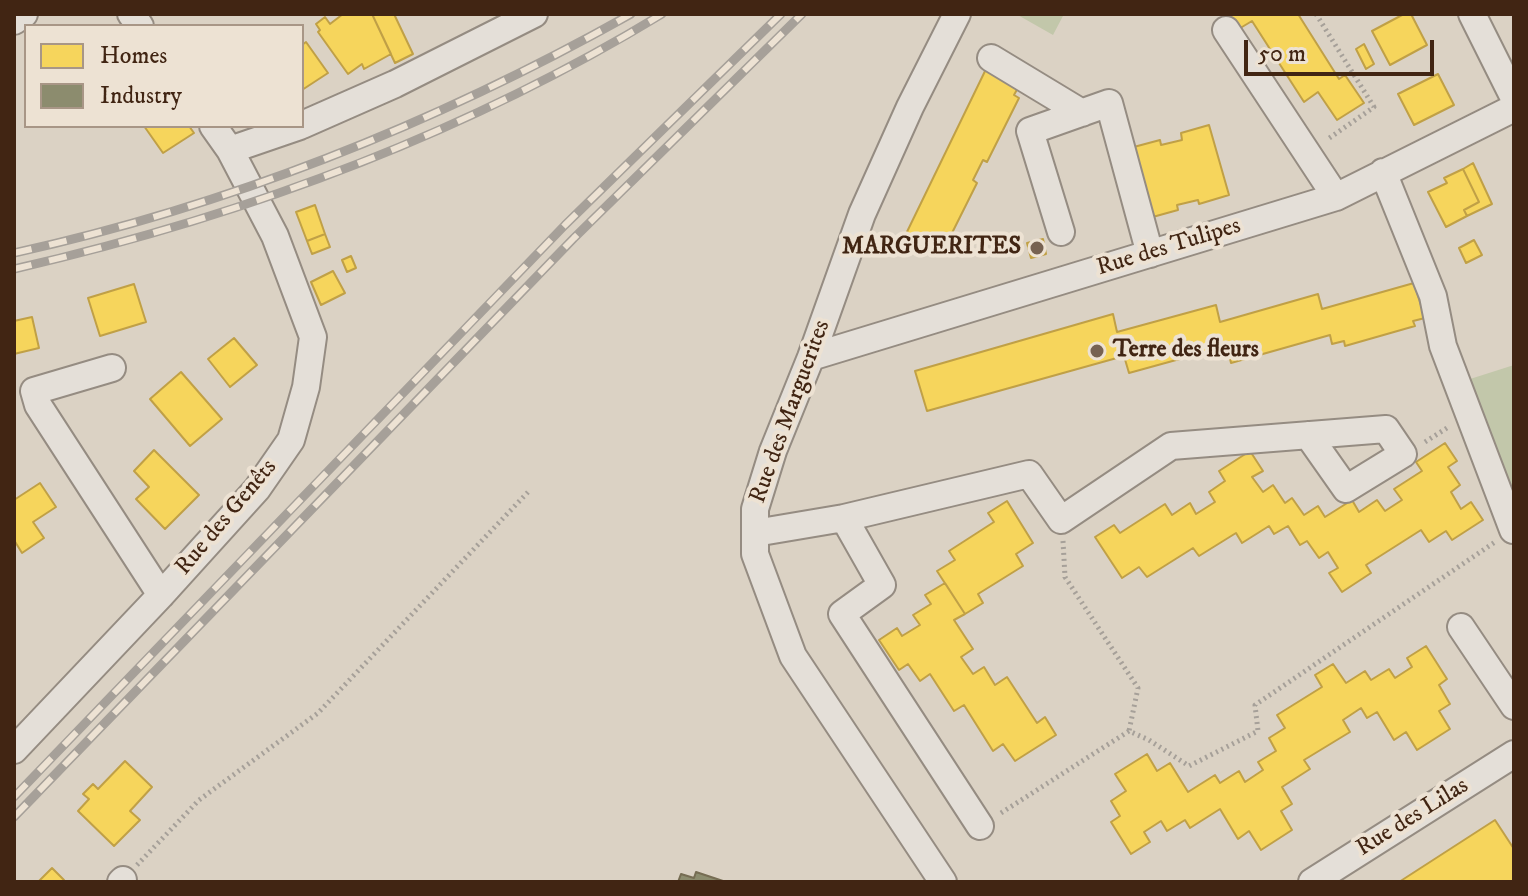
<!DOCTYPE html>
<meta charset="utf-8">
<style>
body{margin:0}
#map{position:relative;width:1528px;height:896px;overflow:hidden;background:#dbd2c4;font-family:"IM FELL DW Pica",serif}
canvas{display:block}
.frame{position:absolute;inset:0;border:16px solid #412513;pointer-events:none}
.legend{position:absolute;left:24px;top:24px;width:280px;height:104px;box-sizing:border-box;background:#ede2d3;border:2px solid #a89686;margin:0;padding:10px 14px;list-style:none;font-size:24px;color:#412513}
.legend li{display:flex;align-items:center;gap:16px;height:40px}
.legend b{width:40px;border:2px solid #a89686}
.scale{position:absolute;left:1244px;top:40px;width:190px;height:36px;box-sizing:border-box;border:4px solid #412513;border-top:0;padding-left:10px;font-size:24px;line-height:28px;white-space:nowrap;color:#412513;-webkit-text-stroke:6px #ede2d3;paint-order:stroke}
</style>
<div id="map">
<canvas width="1528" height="896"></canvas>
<div class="frame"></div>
<ul class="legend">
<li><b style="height:22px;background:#f6d55c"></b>Homes</li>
<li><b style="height:22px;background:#8c8c6e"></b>Industry</li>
</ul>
<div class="scale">50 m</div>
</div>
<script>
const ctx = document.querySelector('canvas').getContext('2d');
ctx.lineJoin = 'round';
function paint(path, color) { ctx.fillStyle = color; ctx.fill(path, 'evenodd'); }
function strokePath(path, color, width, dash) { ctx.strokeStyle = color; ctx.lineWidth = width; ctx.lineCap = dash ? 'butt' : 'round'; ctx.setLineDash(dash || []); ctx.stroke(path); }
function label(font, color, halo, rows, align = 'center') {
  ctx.font = font + ' "IM FELL DW Pica",serif'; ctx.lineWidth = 8; ctx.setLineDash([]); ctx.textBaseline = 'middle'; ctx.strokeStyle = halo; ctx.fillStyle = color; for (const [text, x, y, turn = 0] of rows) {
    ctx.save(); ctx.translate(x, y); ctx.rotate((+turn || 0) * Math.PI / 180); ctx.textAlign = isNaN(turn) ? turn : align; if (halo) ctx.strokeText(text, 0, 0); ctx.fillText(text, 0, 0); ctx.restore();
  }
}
const green = new Path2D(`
 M1016,14h48l-11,21z
 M1514,365v136l-47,-121z`);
const homes = new Path2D(`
 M343,14h29l19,40 -27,15 -2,-5 -14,10 -30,-42 2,-2 -4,-6 9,-7 5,7z
 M372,14h22l19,40 -18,9z
 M1227,14h71l41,65 6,-4 19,28 -27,17 -19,-28 -14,10 -52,-81 -15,9z
 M1404,14h7l16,31 -37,20 -18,-34z
 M306,42l22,31 -26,17v-45z
 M1364,44l10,20 -8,5 -10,-20z
 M987,67l33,17 -6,11 5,3 -32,64 -4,-2 -10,20 4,3 -32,64 -4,-3 -5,10 -32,-16z
 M1438,74l16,31 -40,20 -16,-31z
 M1209,125l20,70 -30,9 -1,-4 -21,5 1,5 -29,8 -19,-70 30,-8 1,5 21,-5 -1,-7z
 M144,126h45l5,7 -31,20z
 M1473,163l19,41 -25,12 -3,-6 15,-8 -16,-33z
 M1463,169l16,33 -15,8 3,6 -21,11 -18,-35 19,-9 -3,-5z
 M315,205l10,29 -18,7 -11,-29z
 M325,234l5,13 -18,7 -5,-13z
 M1043,239l3,15 -15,4 -4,-15z
 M1474,240l8,15 -16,8 -7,-15z
 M351,256l5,12 -9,4 -5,-12z
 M333,271l12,22 -24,12 -10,-23z
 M1414,283l11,35 -12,3 2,5 -70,20 -1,-5 -12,3 -2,-9 -99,28 -4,-17 -98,27 -5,-17 -197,55 -12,-40 198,-57 4,18 99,-27 4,17 98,-28 4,15z
 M134,284l12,38 -46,14 -12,-38z
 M32,317l7,31 -25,6v-33z
 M234,338l23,27 -27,22 -22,-28z
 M181,372l41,47 -32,27 -40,-47z
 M1445,443l12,18 -9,6 12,18 -9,7 10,17 10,-7 12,18 -31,20 -6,-9 -17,11 -8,-12 -55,35 5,8 -29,19 -13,-19 9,-5 -10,-16 -9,6 -12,-17 -7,4 -12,-19 -14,8 -5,-8 -27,17 -6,-10 -37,23 -6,-8 -46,29 -8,-10 -17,11 -27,-41 19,-12 6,8 45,-29 7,11 18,-12 6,11 19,-12 -6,-10 16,-11 -6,-10 31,-20 13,20 -11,6 11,15 10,-7 12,18 7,-5 12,17 14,-9 7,11 27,-17 7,12 18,-12 8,11 17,-11 -8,-11 28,-18 -6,-9z
 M154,450l45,45 -34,34 -29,-30 13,-12 -15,-16z
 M40,483l16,24 -23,15 11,16 -22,15 -8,-13v-40z
 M1007,501l26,42 -17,11 7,12 -45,28 5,9 -18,11 -28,-43 18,-11 -6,-9 45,-29 -6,-9z
 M945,583l20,31 -11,6 19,29 -12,8 12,17 11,-7 11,18 12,-8 30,46 8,-6 11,18 -41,26 -12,-17 -10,7 -29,-46 -10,6 -24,-37 -10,7 -12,-17 -9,6 -20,-30 18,-12 5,8 18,-11 -7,-10 18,-11 -6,-9z
 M1426,646l21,33 -8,6 11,19 -11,7 11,18 -33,21 -11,-18 -12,8 -17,-28 -10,6 -6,-10 -18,12 7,12 -46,28 6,9 -28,18 10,17 -11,7 11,19 -31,20 -12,-19 -11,8 -18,-30 -30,19 -5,-8 -18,11 -6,-10 -17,11 6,10 -19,12 -20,-32 9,-6 -9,-15 15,-10 -11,-17 32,-20 10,17 13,-8 18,29 27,-17 5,8 19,-12 6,11 18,-12 -5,-8 18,-11 -7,-13 16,-10 -8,-13 45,-28 -7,-12 18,-11 13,19 19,-12 6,9 18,-11 6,9 17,-11 -5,-9z
 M125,761l27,26 -22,24 10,9 -26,26 -36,-35 11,-12 -6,-5 10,-10 5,5z
 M1495,820l19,29v31l-3,2h-112z
 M52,868l12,12 -2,2h-24z`);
const industry = new Path2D(`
 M696,872l30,10h-48l3,-8 13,4z`);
const path = new Path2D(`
 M1316,14l58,93 -46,32
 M1425,442l25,-16
 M1063,541l2,36 73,111 -9,43
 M1001,813l128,-82 20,9 40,26 69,-35 -3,-26 240,-163
 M137,865l62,-65 119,-87 211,-222`);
const minor = new Path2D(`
 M131,14l9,12
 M1472,14l42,84
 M14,21l10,-7
 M1226,30l110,167
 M991,58l91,55
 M302,125l93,-41 139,-70
 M230,150l70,-24
 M1383,172l50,124 10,50 70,184
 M1061,232l-31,-101 79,-28 41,151
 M811,357l525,-160 178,-89
 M112,368l-78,23 4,14 123,190
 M844,518l185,-44 32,46 110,-74 215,-17 17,25 -57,35 -38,-54
 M755,533l89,-15 38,67 -40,29 138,212
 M1461,627l53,79
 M14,750l147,-155 96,-106 34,-49 15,-53 7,-50 -38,-101 -45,-86 -17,-24
 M121,882l2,-2
 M943,882l-150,-226 -38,-102v-45l18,-58 38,-94 51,-143 48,-107 47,-93
 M1312,882l202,-128`);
const rail = new Path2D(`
 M14,253c217,-48 423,-130 617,-239
 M14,269c226,-52 449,-134 648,-255
 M14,797l551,-572 216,-211
 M14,817l560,-579 228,-224`);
const markers = [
 [1037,248,8,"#776251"],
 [1097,351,8,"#776251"]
];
const poiNames = [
 ["MARGUERITES",1021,248],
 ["Terre des fleurs",1113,351,"left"]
];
const streetNames = [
 ["Rue des Tulipes",1169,248,-17],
 ["Rue des Marguerites",791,412,-70],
 ["Rue des Genêts",227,518,-50],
 ["Rue des Lilas",1413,818,-32]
];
paint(green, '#c2c7aa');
paint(homes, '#f6d55c');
strokePath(homes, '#c0a046', 2);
paint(industry, '#8c8c6e');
strokePath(industry, '#766d53', 2);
strokePath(minor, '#958c82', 30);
strokePath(path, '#a6a099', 5, [2, 4]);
strokePath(minor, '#e4dfd8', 26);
strokePath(rail, '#a6a099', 9);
strokePath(rail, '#ede2d3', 6, [18]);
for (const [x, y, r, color] of markers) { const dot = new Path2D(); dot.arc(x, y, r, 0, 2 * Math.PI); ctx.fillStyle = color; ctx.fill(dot); strokePath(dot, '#ede2d3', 3); }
label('bold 24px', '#412513', '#ede2d3', poiNames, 'right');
label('24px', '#412513', '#ede2d3', streetNames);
</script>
